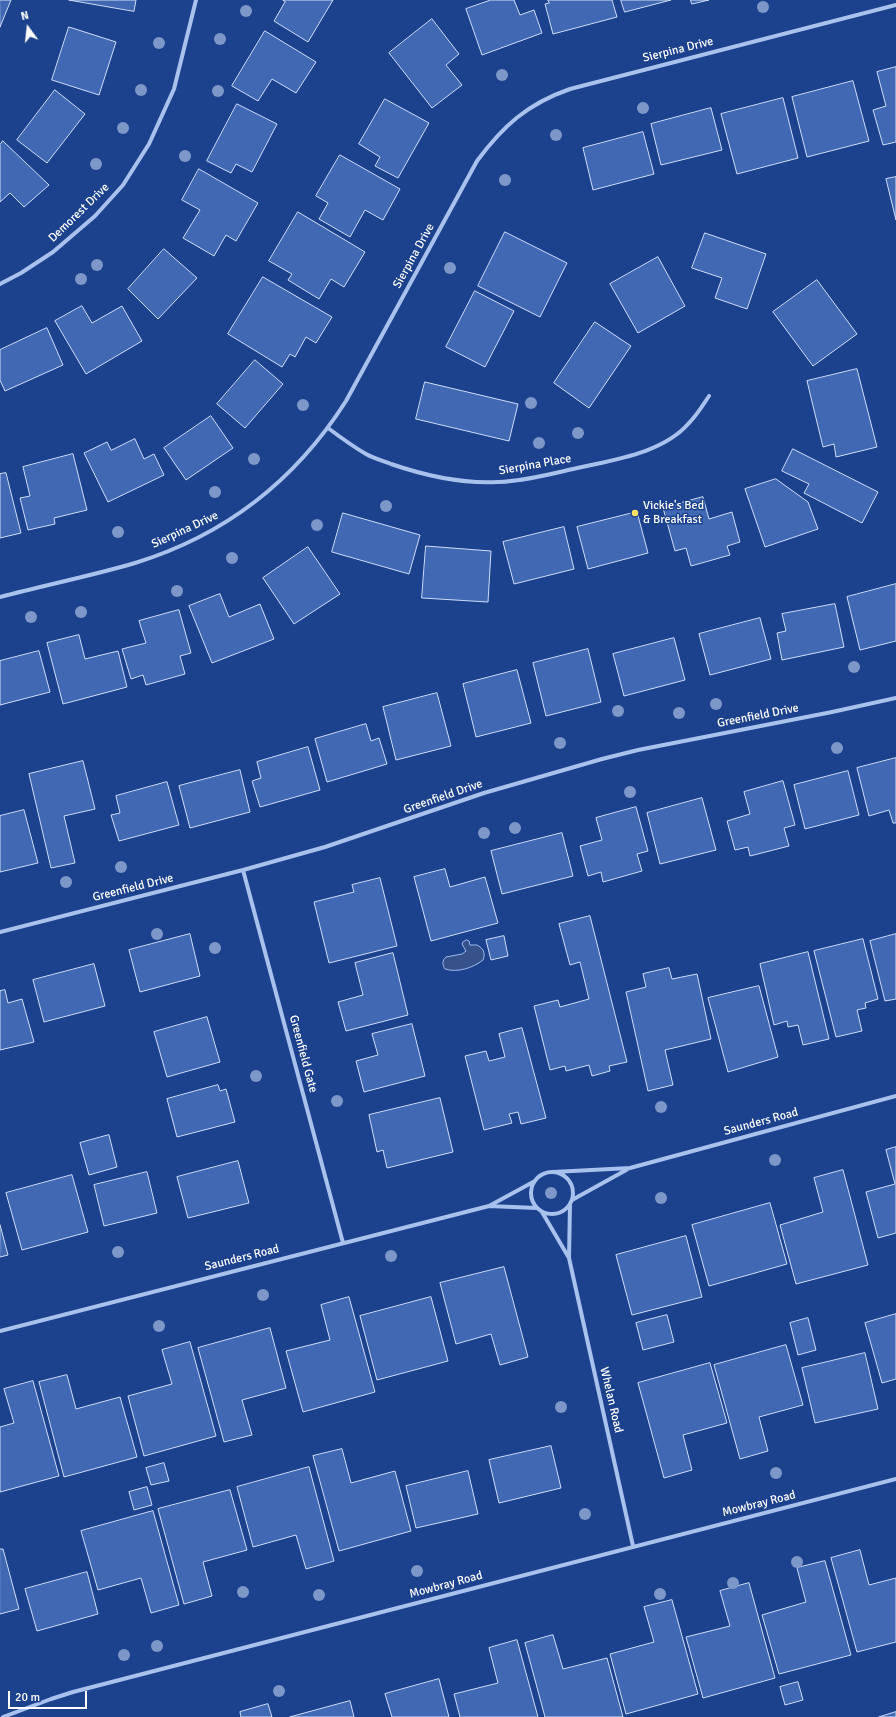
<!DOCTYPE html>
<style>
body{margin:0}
#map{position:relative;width:896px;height:1717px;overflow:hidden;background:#1c418d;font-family:Signika,sans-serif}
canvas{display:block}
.north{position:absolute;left:8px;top:8px;width:40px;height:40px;-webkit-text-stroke:3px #1c418d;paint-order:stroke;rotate:345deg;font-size:11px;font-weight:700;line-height:16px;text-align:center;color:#fff}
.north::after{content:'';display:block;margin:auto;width:14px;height:18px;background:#fff;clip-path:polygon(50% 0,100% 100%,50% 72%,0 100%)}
.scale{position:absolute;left:8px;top:1691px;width:79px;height:18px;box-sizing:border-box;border:2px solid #fff;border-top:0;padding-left:5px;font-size:12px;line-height:14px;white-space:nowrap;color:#fff;-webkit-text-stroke:3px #1c418d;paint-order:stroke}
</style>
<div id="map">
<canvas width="896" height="1717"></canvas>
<div class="north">N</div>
<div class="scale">20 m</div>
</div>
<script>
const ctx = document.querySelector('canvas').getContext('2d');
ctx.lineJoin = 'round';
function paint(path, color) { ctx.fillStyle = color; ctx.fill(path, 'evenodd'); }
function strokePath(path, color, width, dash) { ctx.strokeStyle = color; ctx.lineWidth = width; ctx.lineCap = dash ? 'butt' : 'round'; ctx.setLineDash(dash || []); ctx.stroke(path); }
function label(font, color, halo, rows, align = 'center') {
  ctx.font = font + ' Signika,sans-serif'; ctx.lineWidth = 3; ctx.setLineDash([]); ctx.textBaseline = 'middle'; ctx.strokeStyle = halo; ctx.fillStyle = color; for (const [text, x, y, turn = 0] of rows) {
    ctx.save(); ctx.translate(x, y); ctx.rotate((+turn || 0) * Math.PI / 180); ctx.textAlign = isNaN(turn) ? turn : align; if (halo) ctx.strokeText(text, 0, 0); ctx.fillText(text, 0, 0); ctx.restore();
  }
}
const water = new Path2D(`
 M467,940l2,1 1,4h7c6,3 9,8 6,15 -10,8 -26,13 -38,9 -3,-5 -3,-8 1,-12l16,-3 4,-3 -4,-7 1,-2z`);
const building = new Path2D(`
 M0,0h11l-11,27z
 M69,0h67l-2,11z
 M283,0h50l-25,42 -34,-21 11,-19z
 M491,0h23l6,15 14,-5 8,23 -60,22 -16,-46z
 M548,0h64l5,17 -64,17 -8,-30 4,-1z
 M621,0h50l-46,12z
 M691,0h18l-17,4z
 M432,19l27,35 -13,11 16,20 -30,23 -43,-55z
 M69,27l47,15 -17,53 -47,-15z
 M265,31l51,31 -20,31 -24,-14 -14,22 -26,-15z
 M896,67v75l-13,3 -10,-35 13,-4 -9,-34z
 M853,81l16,60 -62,16 -15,-60z
 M55,90l30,24 -38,49 -30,-23z
 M783,98l15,60 -61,16 -16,-60z
 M385,99l44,24 -31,55 -23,-12 5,-9 -21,-13z
 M237,104l40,20 -25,48 -16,-8 -5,9 -24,-12z
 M711,108l11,42 -61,15 -10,-41z
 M643,132l11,42 -61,16 -10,-42z
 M3,141l46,44 -25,22 -14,-14 -10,9v-57z
 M340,155l60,34 -17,31 -18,-10 -15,27 -31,-18 9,-16 -12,-7z
 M199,169l59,34 -22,38 -10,-6 -12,21 -31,-18 17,-28 -18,-10z
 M896,177v43l-10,-41z
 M298,212l67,40 -21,35 -13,-8 -12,20 -31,-19 4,-6 -23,-13z
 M505,232l62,31 -27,54 -62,-31z
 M705,233l61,21 -19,55 -32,-11 7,-20 -30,-10z
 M164,249l33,29 -39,41 -30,-30z
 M658,257l27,49 -47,27 -28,-49z
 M263,277l69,40 -16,26 -10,-6 -11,20 -5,-3 -8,13 -54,-33z
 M817,280l40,54 -44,32 -40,-54z
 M475,291l39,20 -29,56 -39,-20z
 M82,306l10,17 30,-17 20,35 -56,33 -31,-53z
 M595,322l36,24 -42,62 -35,-25z
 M47,328l16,37 -58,26 -5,-11v-30z
 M255,360l28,24 -38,44 -28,-24z
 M857,369l20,78 -41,10 -2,-13 -11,3 -16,-66z
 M425,382l93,22 -9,37 -93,-22z
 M211,416l22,32 -47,32 -22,-32z
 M135,439l9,20 10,-5 10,21 -56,27 -24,-49 23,-11 4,8z
 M793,449l85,43 -16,31 -58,-30 5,-9 -27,-13z
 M73,454l14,56 -33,8 1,6 -27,6 -8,-32 10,-2 -7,-29z
 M6,473l15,60 -21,5v-64z
 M776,479l32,23 10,27 -53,18 -20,-58z
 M703,497l6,22 23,-7 8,30 -13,4 3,9 -39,11 -5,-18 -11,3 -12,-43z
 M637,512l11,41 -60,16 -11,-42z
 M343,513l77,22 -11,39 -77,-22z
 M564,527l10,42 -60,15 -11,-42z
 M426,546l65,5 -3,51 -66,-4z
 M308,547l32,47 -46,30 -31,-46z
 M896,584v57l-36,9 -13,-53z
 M220,594l9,23 31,-13 14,35 -62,24 -23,-57z
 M835,604l9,43 -62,13 -5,-27 9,-2 -4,-17z
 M179,610l12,43 -11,3 5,18 -39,11 -3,-10 -12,4 -9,-30 24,-6 -7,-22z
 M760,618l11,41 -61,16 -11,-41z
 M79,635l6,24 33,-8 9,36 -64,17 -16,-61z
 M674,638l11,42 -61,16 -11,-42z
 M588,649l13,53 -55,14 -13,-53z
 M39,651l11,41 -50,13v-44z
 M517,670l14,53 -55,14 -13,-53z
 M437,693l14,53 -55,14 -13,-53z
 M366,724l5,17 8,-3 8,26 -60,18 -12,-43z
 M308,747l12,43 -60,17 -8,-26 9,-3 -4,-16z
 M896,758v65h-3l-4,-13 -20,6 -12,-48z
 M83,761l12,48 -31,7 11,47 -24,5 -22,-94z
 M240,770l10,42 -60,16 -11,-42z
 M848,771l11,44 -54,14 -11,-44z
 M783,781l12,44 -11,3 5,18 -39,10 -2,-9 -13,3 -8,-29 23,-7 -6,-22z
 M167,782l12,43 -60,16 -8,-26 9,-2 -4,-17z
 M702,798l14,52 -56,14 -13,-51z
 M636,807l12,44 -11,3 5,17 -39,11 -2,-10 -13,4 -8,-30 22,-6 -6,-22z
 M24,810l14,53 -38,9v-56z
 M562,833l11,43 -71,18 -11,-43z
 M445,869l5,18 35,-10 13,46 -67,18 -17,-64z
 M380,878l17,68 -68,17 -15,-61 40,-10 -2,-7z
 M590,916l37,146 -18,4 1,5 -18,5 -3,-11 -23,6 -1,-5 -15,4 -16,-64 24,-6 2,7 29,-8 -9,-37 -10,3 -11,-41z
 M190,934l10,42 -60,16 -11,-42z
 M896,934v65l-11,2 -15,-60z
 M504,936l4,20 -17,4 -5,-20z
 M863,939l15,60 -13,4 1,5 -9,2 5,21 -26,6 -22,-86z
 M808,952l21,87 -26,6 -5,-20 -10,2 -1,-6 -13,4 -14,-61z
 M393,953l15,62 -62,16 -8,-29 25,-7 -8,-32z
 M94,964l11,42 -61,16 -11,-42z
 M669,968l3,11 25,-5 14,65 -46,11 8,35 -25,6 -22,-99 20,-5 -3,-13z
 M759,986l19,71 -50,15 -20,-74z
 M5,990l3,13 14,-4 12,43 -34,8v-59z
 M207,1017l13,45 -53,15 -13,-45z
 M412,1024l13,52 -61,16 -8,-31 22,-6 -6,-21z
 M522,1028l24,90 -25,6 -3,-12 -9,2 3,9 -28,7 -19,-74 21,-5 3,10 16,-4 -6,-23z
 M218,1085l2,6 6,-2 9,33 -58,15 -10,-38z
 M440,1098l13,54 -66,16 -4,-18 -6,2 -8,-37z
 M109,1135l8,32 -28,8 -9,-32z
 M896,1147v86l-18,5 -12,-46 29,-8 -9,-34z
 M238,1161l11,42 -61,15 -11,-41z
 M843,1170l25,95 -72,19 -16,-59 43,-13 -9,-34z
 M147,1172l10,41 -53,13 -10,-41z
 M72,1175l16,57 -66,18 -16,-57z
 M770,1203l17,61 -78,22 -17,-61z
 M0,1225l8,30 -8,2z
 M686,1236l16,61 -70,18 -16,-60z
 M504,1267l24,90 -28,8 -9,-31 -35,10 -16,-61z
 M349,1297l26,95 -72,20 -17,-61 44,-11 -9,-35z
 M431,1297l17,64 -71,19 -17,-64z
 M896,1314v65l-14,4 -17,-60z
 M667,1315l7,27 -31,8 -7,-27z
 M808,1318l8,32 -18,5 -8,-32z
 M270,1328l16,60 -44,12 10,35 -28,7 -26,-94z
 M190,1342l26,94 -72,20 -16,-60 44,-12 -10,-34z
 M786,1345l17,60 -44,12 9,34 -28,8 -26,-94z
 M865,1353l13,56 -63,14 -13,-55z
 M710,1363l17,60 -44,12 9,35 -28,8 -26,-95z
 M67,1375l9,34 44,-12 17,60 -73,20 -25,-95z
 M33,1381l26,95 -59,16v-65l14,-4 -10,-34z
 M551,1446l10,42 -62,15 -10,-43z
 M342,1449l9,34 44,-12 16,60 -72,20 -26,-95z
 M164,1463l5,18 -18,4 -5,-17z
 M309,1467l25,94 -28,8 -10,-34 -43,12 -16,-60z
 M468,1471l10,43 -62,14 -10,-42z
 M147,1487l5,18 -18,5 -5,-18z
 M230,1490l17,60 -44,12 9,34 -28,8 -26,-95z
 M153,1511l26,94 -28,8 -10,-35 -43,12 -17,-59z
 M0,1549h3l16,60 -19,5z
 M860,1550l9,35 27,-7v64l-39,10 -26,-94z
 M825,1561l26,94 -72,19 -17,-59 44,-13 -9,-34z
 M87,1572l11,42 -61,17 -12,-42z
 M749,1583l26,95 -72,20 -17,-61 44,-11 -10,-35z
 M672,1600l26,94 -72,20 -16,-60 44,-12 -10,-35z
 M553,1635l10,34 44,-11 16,59h-78l-20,-74z
 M517,1640l21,77h-78l-6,-23 44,-11 -9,-35z
 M439,1679l10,38h-57l-7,-23z
 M798,1682l5,18 -18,5 -5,-18z
 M350,1701l4,16h-64z
 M268,1704l4,13h-31l-1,-5z
 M896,1712v5h-17z`);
const minor = new Path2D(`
 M0,284l21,-11 32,-21 42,-36 28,-31 26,-41 25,-55 22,-89
 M328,428c12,9 24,18 38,26 7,4 17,7 25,10 35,12 70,20 107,18 28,-1 56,-9 84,-15 36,-8 82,-15 107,-44 8,-8 14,-18 20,-27
 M0,597c45,-12 91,-21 135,-34 91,-28 160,-82 211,-162l131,-240c26,-35 50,-57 93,-72l326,-84
 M243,870l100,373
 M0,932l243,-62 82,-23 159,-54 118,-34 36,-9 194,-38 64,-14
 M531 1193a21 21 0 1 1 42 0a21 21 0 1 1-42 0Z
 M553,1172l77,-4 266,-72
 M572,1200l56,-31
 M570,1205l-1,53 64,288
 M489,1206l47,2
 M542,1212l27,46
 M0,1331l489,-125 46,-25
 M3,1717l48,-18 22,-7 823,-213`);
const trees = [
 [763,7],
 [246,11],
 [220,39],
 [159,43],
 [502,75],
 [141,90],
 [218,91],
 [643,108],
 [123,128],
 [556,135],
 [185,156],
 [96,164],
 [505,180],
 [97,265],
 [450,268],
 [81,279],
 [531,403],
 [303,405],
 [578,433],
 [539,443],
 [254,459],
 [215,492],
 [386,506],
 [317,525],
 [118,532],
 [232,558],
 [177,591],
 [81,612],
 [31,617],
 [854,667],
 [716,704],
 [618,711],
 [679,713],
 [560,743],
 [837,748],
 [630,792],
 [515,828],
 [484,833],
 [121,867],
 [66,882],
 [157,934],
 [215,948],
 [256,1076],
 [337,1101],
 [661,1107],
 [775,1160],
 [551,1193],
 [661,1198],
 [118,1252],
 [391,1256],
 [263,1295],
 [159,1326],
 [561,1407],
 [776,1473],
 [585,1514],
 [797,1562],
 [417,1571],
 [733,1583],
 [243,1592],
 [660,1594],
 [319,1595],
 [157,1646],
 [124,1655],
 [279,1691]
];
const markers = [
 [635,513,4,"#fde267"]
];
const streetNames = [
 ["Sierpina Drive",678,50,-14],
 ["Demorest Drive",79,213,-44],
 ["Sierpina Drive",414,256,-61],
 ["Sierpina Place",535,465,-10],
 ["Sierpina Drive",185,530,-25],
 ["Greenfield Drive",758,716,-11],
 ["Greenfield Drive",443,797,-19],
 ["Greenfield Drive",133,888,-14],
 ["Greenfield Gate",303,1054,75],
 ["Saunders Road",761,1122,-15],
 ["Saunders Road",242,1258,-14],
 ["Whelan Road",611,1400,77],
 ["Mowbray Road",759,1504,-14],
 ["Mowbray Road",446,1585,-15]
];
const poiNames = [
 ["Vickie's Bed",643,506],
 ["& Breakfast",643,520]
];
paint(water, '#37518a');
strokePath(water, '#9dbaef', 1);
paint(building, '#4068b3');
strokePath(building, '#cfdefa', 1);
strokePath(minor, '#a9c1ed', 4);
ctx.fillStyle = '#7e97c9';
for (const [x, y] of trees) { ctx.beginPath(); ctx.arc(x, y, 6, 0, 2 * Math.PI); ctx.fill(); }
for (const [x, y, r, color] of markers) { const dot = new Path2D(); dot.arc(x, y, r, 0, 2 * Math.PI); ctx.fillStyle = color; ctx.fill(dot); strokePath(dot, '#1c418d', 1.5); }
label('12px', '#fff', '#1c418d', streetNames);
label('12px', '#fff', '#1c418d', poiNames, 'left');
</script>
